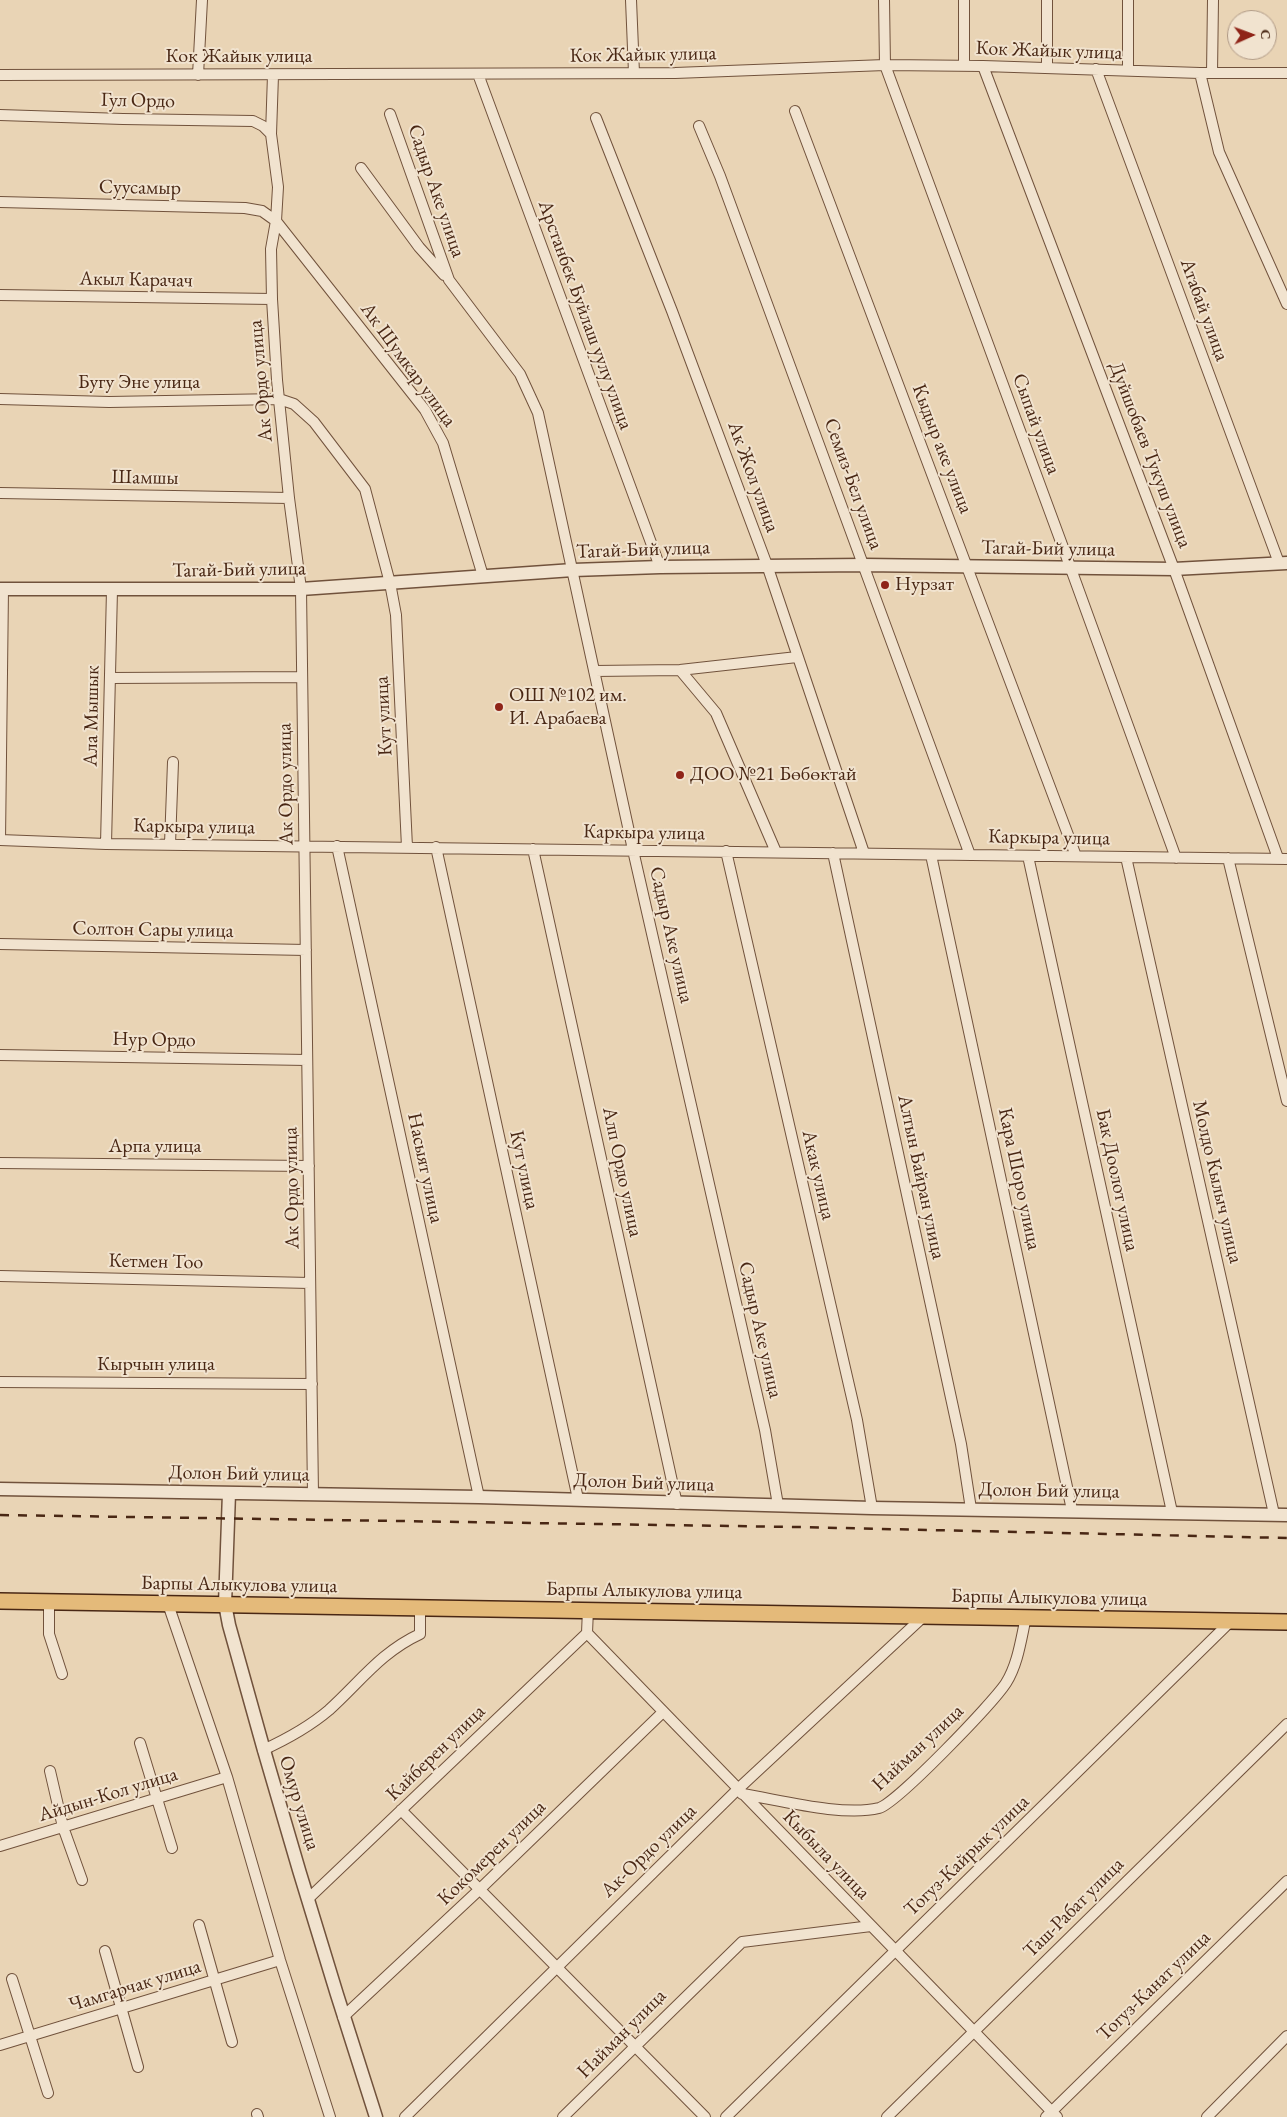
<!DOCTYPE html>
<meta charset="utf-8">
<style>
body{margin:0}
#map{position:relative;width:1287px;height:2117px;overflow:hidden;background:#e9d4b5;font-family:"EB Garamond",serif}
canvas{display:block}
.north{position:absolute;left:1227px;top:10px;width:50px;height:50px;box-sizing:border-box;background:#f1e3cf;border:1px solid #ae9884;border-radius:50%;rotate:88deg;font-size:14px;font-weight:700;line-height:20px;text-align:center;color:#492714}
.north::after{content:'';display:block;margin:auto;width:18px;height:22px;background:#8f2418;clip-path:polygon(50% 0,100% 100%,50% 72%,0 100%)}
</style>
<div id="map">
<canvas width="1287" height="2117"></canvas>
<div class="north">С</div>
</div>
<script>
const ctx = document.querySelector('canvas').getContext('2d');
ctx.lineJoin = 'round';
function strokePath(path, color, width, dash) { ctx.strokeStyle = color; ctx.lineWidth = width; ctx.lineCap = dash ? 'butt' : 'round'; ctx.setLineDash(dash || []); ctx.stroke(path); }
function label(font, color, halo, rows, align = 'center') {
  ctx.font = font + ' "EB Garamond",serif'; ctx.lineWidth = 4; ctx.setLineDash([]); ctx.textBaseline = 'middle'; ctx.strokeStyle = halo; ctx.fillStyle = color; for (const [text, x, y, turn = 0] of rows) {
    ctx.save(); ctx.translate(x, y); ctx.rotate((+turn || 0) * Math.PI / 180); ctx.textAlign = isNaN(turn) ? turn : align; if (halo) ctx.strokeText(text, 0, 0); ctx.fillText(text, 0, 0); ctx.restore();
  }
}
const minor = new Path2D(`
 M631,0l3,73
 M884,0l1,65 186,504 105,289
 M964,0v66
 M1047,0v68
 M1128,0v70
 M983,66l191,503 104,289
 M1096,69l183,494
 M1200,73l19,79 68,152
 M1212,73l1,-73
 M478,74l182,493
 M0,75l675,-2 210,-8 98,1 217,7h87
 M198,75l4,-75
 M273,75l-2,59 7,53 -2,34 -5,28 1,50 5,81 12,118 12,91 12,905
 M795,111l281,745
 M390,114l59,166 71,94 18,39 97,446 130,571 13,75
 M0,115l123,4 130,2 10,5 8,8
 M596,118l76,193 95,254 97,288
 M699,126l21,50 250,679
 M361,168l58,79 25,28
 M0,202l245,6 17,3 14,10 149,189 18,33 40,133
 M0,295l272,4
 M0,399l109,3 170,-3 15,5 20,18 51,67 25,94 6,32 11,232
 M0,493l289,5
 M3,589l-3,251 106,4 1181,15
 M680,670l36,43 60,139
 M594,671l86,-1 117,-13
 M110,678l192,-1
 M106,844l6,-254
 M170,844l3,-82
 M337,846l142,651
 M436,847l142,652
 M533,849l144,655
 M726,851l131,569 15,88
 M833,853l128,591 10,65
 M931,855l141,655
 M1028,856l144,656
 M1126,857l148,657
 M1228,858l59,243
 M0,944l306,6
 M0,1055l307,5
 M0,1163l309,3
 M0,1276l310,7
 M0,1382l312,2
 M49,1602v32l13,40
 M168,1604l59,173 53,183 50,157
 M588,1609l-1,24 470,484
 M140,1743l32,105
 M263,1750c24,-11 46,-23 66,-40 31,-28 52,-58 91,-76v-26
 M50,1771l13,56 19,53
 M742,1794c38,6 101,23 137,14 18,-5 114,-105 127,-125 12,-19 15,-44 20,-66
 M401,1810l304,307
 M0,1846l227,-69
 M309,1898l278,-265
 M199,1925l33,117
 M105,1951l33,116
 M12,1979l36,114
 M343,2017l136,-127 184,-178
 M0,2045l280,-85
 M257,2114l1,3
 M405,2117l333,-328 186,-173
 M563,2117l179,-175 129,-16
 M726,2117l506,-497
 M887,2117l400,-393
 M1046,2117l241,-236
 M1207,2117l80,-81`);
const tertiary = new Path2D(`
 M0,589h301l272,-19 87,-3 204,-2 310,4 113,-6
 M0,1489l479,8 393,11 415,7
 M229,1493l-4,111 4,21c45,165 94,329 147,492`);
const primary = new Path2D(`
 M0,1601l1287,21`);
const rail = new Path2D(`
 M0,1515l796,12 491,11`);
const markers = [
 [885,585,5,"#8f2418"],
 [499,707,5,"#8f2418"],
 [680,775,5,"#8f2418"]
];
const streetNames = [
 ["Кок Жайык улица",1049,51,2],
 ["Кок Жайык улица",643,55,-1],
 ["Кок Жайык улица",239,57],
 ["Гул Ордо",138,101,1],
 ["Суусамыр",140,188,1],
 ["Садыр Аке улица",436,191,71],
 ["Акыл Карачач",136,280,1],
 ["Атабай улица",1204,310,70],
 ["Арстанбек Буйлаш уулу улица",585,315,70],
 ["Ак Шумкар улица",408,365,54],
 ["Ак Ордо улица",261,381,-95],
 ["Бугу Эне улица",139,383],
 ["Сыпай улица",1036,424,70],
 ["Кыдыр аке улица",942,449,69],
 ["Дуйшобаев Тукуш улица",1150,455,69],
 ["Ак Жол улица",753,477,70],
 ["Шамшы",145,478,1],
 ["Семиз-Бел улица",853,484,70],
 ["Тагай-Бий улица",1048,549,1],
 ["Тагай-Бий улица",643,550,-2],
 ["Тагай-Бий улица",239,570,-1],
 ["Ала Мышык",92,716,-89],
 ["Кут улица",384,716,-93],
 ["Ак Ордо улица",286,784,-91],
 ["Каркыра улица",194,827,1],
 ["Каркыра улица",644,833,1],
 ["Каркыра улица",1049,838,1],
 ["Солтон Сары улица",153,930,1],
 ["Садыр Аке улица",671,935,77],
 ["Нур Ордо",154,1040,1],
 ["Арпа улица",155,1147],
 ["Насыят улица",425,1168,78],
 ["Кут улица",524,1170,78],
 ["Алп Ордо улица",622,1172,78],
 ["Акак улица",818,1175,77],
 ["Алтын Байран улица",921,1177,78],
 ["Кара Шоро улица",1019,1179,78],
 ["Бак Доолот улица",1117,1180,78],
 ["Молдо Кылыч улица",1217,1182,77],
 ["Ак Ордо улица",292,1188,-91],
 ["Кетмен Тоо",156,1262,1],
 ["Садыр Аке улица",760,1330,77],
 ["Кырчын улица",156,1365],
 ["Долон Бий улица",239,1474,1],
 ["Долон Бий улица",644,1483,2],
 ["Долон Бий улица",1049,1491,1],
 ["Барпы Алыкулова улица",239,1585,1],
 ["Барпы Алыкулова улица",644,1591,1],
 ["Барпы Алыкулова улица",1049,1598,1],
 ["Найман улица",918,1748,-43],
 ["Кайберен улица",436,1753,-44],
 ["Айдын-Кол улица",108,1795,-17],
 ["Омур улица",299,1803,73],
 ["Ак-Ордо улица",649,1851,-44],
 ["Кокомерен улица",492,1853,-44],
 ["Кыбыла улица",826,1855,46],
 ["Тогуз-Кайрык улица",967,1856,-44],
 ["Таш-Рабат улица",1074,1908,-45],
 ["Чамгарчак улица",135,1986,-17],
 ["Тогуз-Канат улица",1154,1986,-44],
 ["Найман улица",622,2034,-45]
];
const poiNames = [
 ["Нурзат",895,585],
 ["ОШ №102 им.",509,696],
 ["И. Арабаева",509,719],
 ["ДОО №21 Бөбөктай",690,775]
];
strokePath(minor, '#71523c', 12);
strokePath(tertiary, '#71523c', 15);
strokePath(primary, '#492714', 18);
strokePath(minor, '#f1e3cf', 10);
strokePath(tertiary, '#f1e3cf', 12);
strokePath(primary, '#e4ba7a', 15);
strokePath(rail, '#492714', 2.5, [9, 9]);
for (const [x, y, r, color] of markers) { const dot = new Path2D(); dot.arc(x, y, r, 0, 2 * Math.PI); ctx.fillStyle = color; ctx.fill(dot); strokePath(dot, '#f1e3cf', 2); }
label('20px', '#492714', '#f1e3cf', streetNames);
label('20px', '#492714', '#f1e3cf', poiNames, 'left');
</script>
